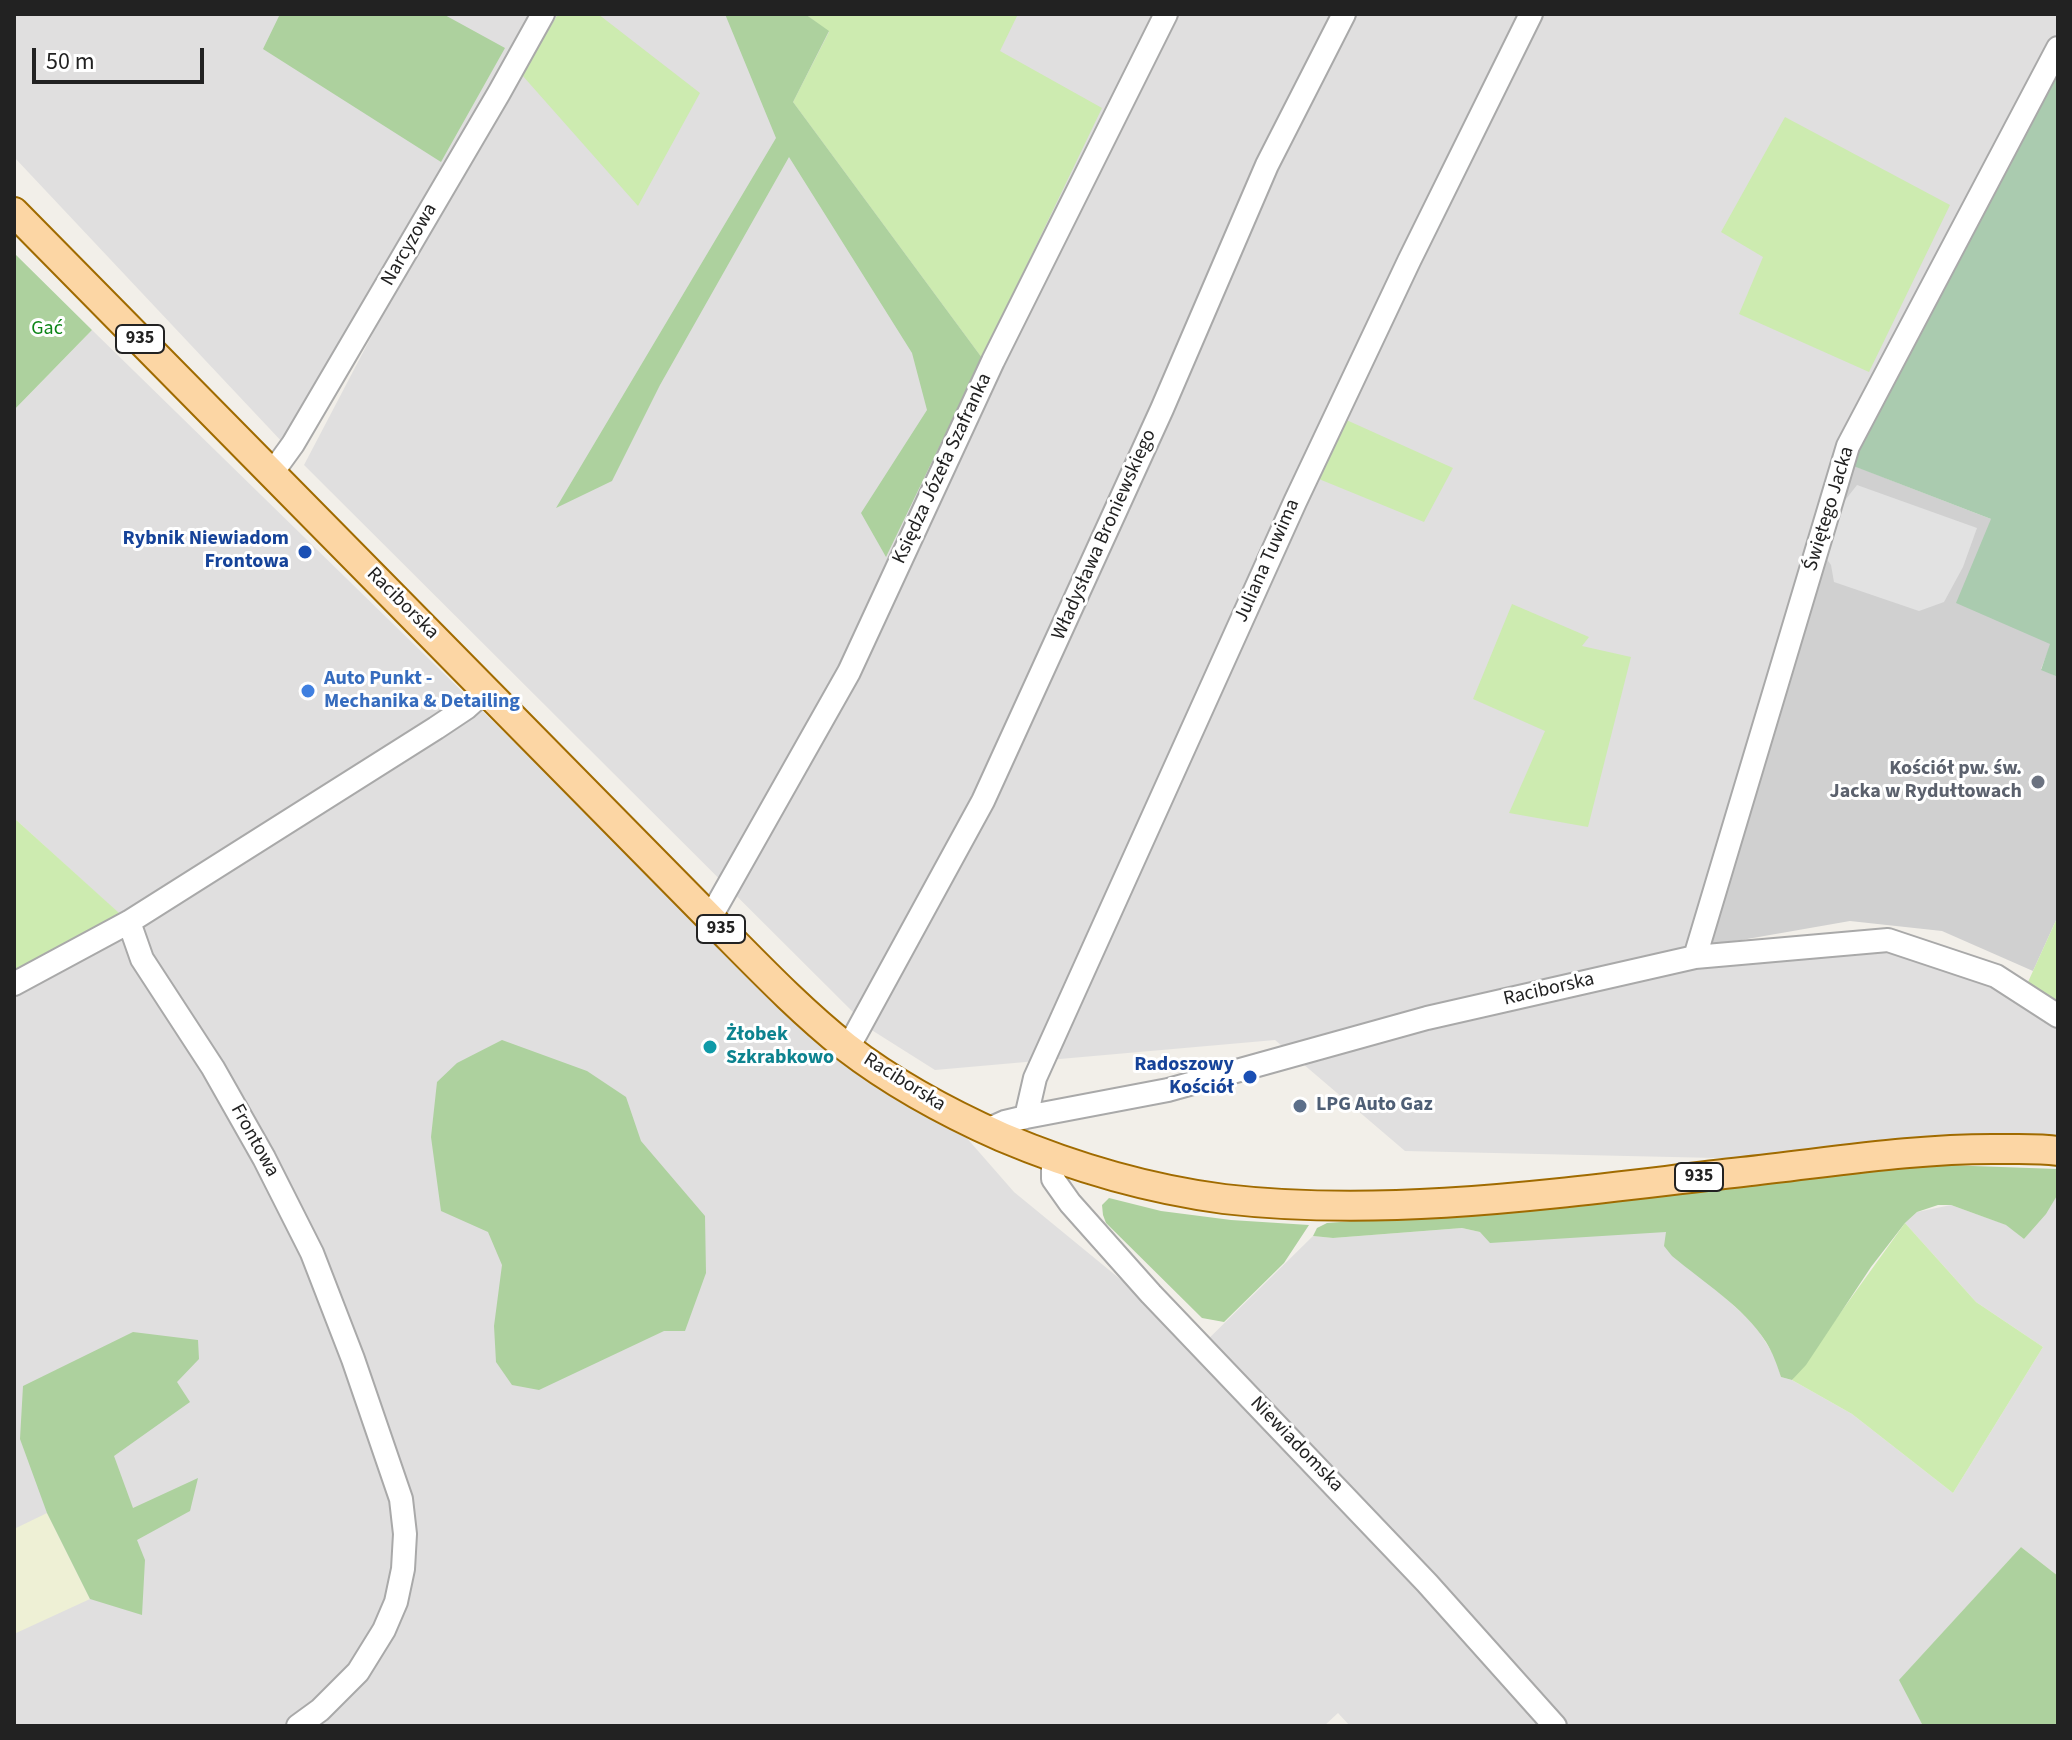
<!DOCTYPE html>
<meta charset="utf-8">
<style>
body{margin:0}
#map{position:relative;width:2072px;height:1740px;overflow:hidden;background:#f2efe9;font-family:"Source Sans 3",sans-serif}
canvas{display:block}
.frame{position:absolute;inset:0;border:16px solid #222;pointer-events:none}
.scale{position:absolute;left:32px;top:48px;width:172px;height:36px;box-sizing:border-box;border:4px solid #222;border-top:0;padding-left:10px;font-size:24px;line-height:28px;white-space:nowrap;color:#222;-webkit-text-stroke:6px #fff;paint-order:stroke}
</style>
<div id="map">
<canvas width="2072" height="1740"></canvas>
<div class="frame"></div>
<div class="scale">50 m</div>
</div>
<script>
const ctx = document.querySelector('canvas').getContext('2d');
ctx.lineJoin = 'round';
function paint(path, color) { ctx.fillStyle = color; ctx.fill(path, 'evenodd'); }
function strokePath(path, color, width, dash) { ctx.strokeStyle = color; ctx.lineWidth = width; ctx.lineCap = dash ? 'butt' : 'round'; ctx.setLineDash(dash || []); ctx.stroke(path); }
function label(font, color, halo, rows, align = 'center') {
  ctx.font = font + ' "Source Sans 3",sans-serif'; ctx.lineWidth = 6; ctx.setLineDash([]); ctx.textBaseline = 'middle'; ctx.strokeStyle = halo; ctx.fillStyle = color; for (const [text, x, y, turn = 0] of rows) {
    ctx.save(); ctx.translate(x, y); ctx.rotate((+turn || 0) * Math.PI / 180); ctx.textAlign = isNaN(turn) ? turn : align; if (halo) ctx.strokeText(text, 0, 0); ctx.fillText(text, 0, 0); ctx.restore();
  }
}
const residential = new Path2D(`
 M14,14h2044v34l-363,908 193,-16 170,76v135l-208,10 -445,-10 -130,-111 -340,30 -65,-41 -566,-564 187,-357 -207,336 -270,-287z
 M92,330l676,660 197,146 49,56 139,114 42,46 118,-116 20,2 129,-10 18,4h186l57,64 31,28 21,33 6,20 11,3 60,34 101,79 90,-146 -67,-45 -71,-79 12,-11 34,-7 56,20 17,14 34,-45v382l-37,-29 -121,133 23,46h-573l-12,-13 -14,13h-1310v-751l114,-53 -114,-104v-408z`);
const religious = new Path2D(`
 M1849,464l142,55 60,125 -10,25 17,8v239l-25,55 -91,-40 -92,-10 -143,25z`);
const farmland = new Path2D(`
 M47,1513l43,86 -76,35v-105z`);
const grass = new Path2D(`
 M558,14h40l102,79 -62,113 -116,-131z
 M805,14h213l-18,37 102,57 -120,250 -189,-256 36,-70z
 M1785,117l165,88 -81,167 -130,-58 24,-57 -42,-25z
 M1342,418l111,50 -29,54 -110,-45z
 M1512,604l77,33 -7,9 49,11 -43,170 -79,-14 36,-82 -72,-32z
 M14,818l115,104 -115,53z
 M2058,916v100l-35,-23z
 M1905,1223l71,79 67,45 -90,146 -101,-79 -60,-34z`);
const forest = new Path2D(`
 M280,14h163l62,34 -64,114 -178,-113z
 M725,14h80l24,17 -36,71 189,256 -96,199 -25,-44 66,-103 -15,-57 -123,-196 -129,228 -48,96 -56,27 220,-370z
 M14,253l78,77 -78,80z
 M502,1040l85,31 39,26 15,44 64,75 1,57 -21,58h-21l-125,59 -27,-5 -16,-23 -2,-36 8,-61 -14,-33 -47,-21 -10,-74 6,-55 20,-19z
 M1916,1164l142,5v25l-12,20 -22,25 -18,-14 -55,-20h-13l-21,7 -12,11 -34,44 -65,98 -14,15 -11,-3c-4,-12 -8,-24 -15,-35 -22,-35 -63,-60 -94,-86l-8,-10 2,-14 -176,11 -10,-11 -18,-4 -129,10 -20,-2 4,-8 10,-5 148,-11z
 M1109,1198l52,13 70,9 78,5 -25,38 -60,59 -22,-4 -96,-95 -3,-8 -1,-10z
 M133,1332l65,8 1,19 -22,23 13,20 -76,54 19,52 65,-30 -8,33 -53,29 8,20 -3,55 -52,-16 -43,-86 -27,-74 3,-53z
 M2021,1547l37,29v150h-135l-24,-46z`);
const cemetery = new Path2D(`
 M2058,48v629l-17,-7 9,-26 -94,-41 35,-84 -148,-57z`);
const parking = new Path2D(`
 M1857,485l120,43 -14,39 -19,35 -25,9 -85,-29 -3,-17 -8,-11 12,-41z`);
const minor = new Path2D(`
 M272,473l21,-29 206,-351 44,-79
 M710,918l139,-246 144,-311 173,-347
 M129,922l13,37 71,109 51,90 48,95 41,106 48,140 4,35 -2,35 -7,33 -12,28 -26,42 -38,38 -22,16
 M1695,957l153,-511 210,-398
 M14,984l115,-62 307,-194 30,-20 21,-19
 M848,1048l135,-247 179,-392 105,-244 77,-151
 M1026,1117l9,-39 260,-576 114,-241 122,-247
 M987,1130l18,-8 21,-5 142,-27 259,-72 268,-61 193,-17 108,36 62,40
 M1053,1156v23l17,24 81,91 276,289 128,143`);
const major = new Path2D(`
 M14,212l696,706c44,44 87,90 136,129 48,37 102,66 156,90 71,30 146,52 222,62 171,20 348,-8 518,-27 85,-9 172,-24 258,-23 19,0 39,-1 58,2`);
const markers = [
 [305,552,8,"#1a4fb4"],
 [308,691,8,"#3f7fe0"],
 [2038,782,8,"#6b7280"],
 [710,1047,8,"#0f9aa8"],
 [1250,1077,8,"#1a4fb4"],
 [1300,1106,8,"#5c6f8a"]
];
const shields = [
 [140,339,48],
 [721,929,48],
 [1699,1177,48]
];
const shieldNames = [
 ["935",140,339],
 ["935",721,929],
 ["935",1699,1177]
];
const streetNames = [
 ["Narcyzowa",410,245,-60],
 ["Księdza Józefa Szafranka",943,469,-65],
 ["Świętego Jacka",1830,509,-73],
 ["Władysława Broniewskiego",1105,535,-66],
 ["Juliana Tuwima",1268,561,-66],
 ["Raciborska",402,604,45],
 ["Raciborska",1549,990,-13],
 ["Raciborska",904,1083,32],
 ["Frontowa",254,1141,61],
 ["Niewiadomska",1296,1445,46]
];
const parkNames = [
 ["Gać",47,330]
];
const transitNames = [
 ["Rybnik Niewiadom",289,540],
 ["Frontowa",289,563],
 ["Radoszowy",1234,1066],
 ["Kościół",1234,1089]
];
const shopNames = [
 ["Auto Punkt -",324,680],
 ["Mechanika & Detailing",324,703]
];
const worshipNames = [
 ["Kościół pw. św.",2022,770],
 ["Jacka w Rydułtowach",2022,793]
];
const cultureNames = [
 ["Żłobek",726,1036],
 ["Szkrabkowo",726,1059]
];
const serviceNames = [
 ["LPG Auto Gaz",1316,1106]
];
paint(residential, '#e0dfdf');
paint(religious, '#d0d0d0');
paint(farmland, '#eef0d5');
paint(grass, '#cdebb0');
paint(forest, '#add19e');
paint(cemetery, '#aacbaf');
paint(parking, '#e2e2e2');
strokePath(minor, '#a9a9a9', 26);
strokePath(major, '#a06b00', 32);
strokePath(minor, '#fff', 22);
strokePath(major, '#fcd6a4', 28);
for (const [x, y, r, color] of markers) { const dot = new Path2D(); dot.arc(x, y, r, 0, 2 * Math.PI); ctx.fillStyle = color; ctx.fill(dot); strokePath(dot, '#fff', 3); }
for (const [x, y, w] of shields) { const box = new Path2D(); box.roundRect(x - w / 2, y - 14, w, 28, 6); ctx.fillStyle = '#fff'; ctx.fill(box); strokePath(box, '#222', 2); }
label('bold 18px', '#222', null, shieldNames);
label('20px', '#222', '#fff', streetNames);
label('20px', '#0c8416', '#fff', parkNames);
label('bold 20px', '#164399', '#fff', transitNames, 'right');
label('bold 20px', '#366cbe', '#fff', shopNames, 'left');
label('bold 20px', '#5b616d', '#fff', worshipNames, 'right');
label('bold 20px', '#0d838f', '#fff', cultureNames, 'left');
label('bold 20px', '#4e5e75', '#fff', serviceNames, 'left');
</script>
